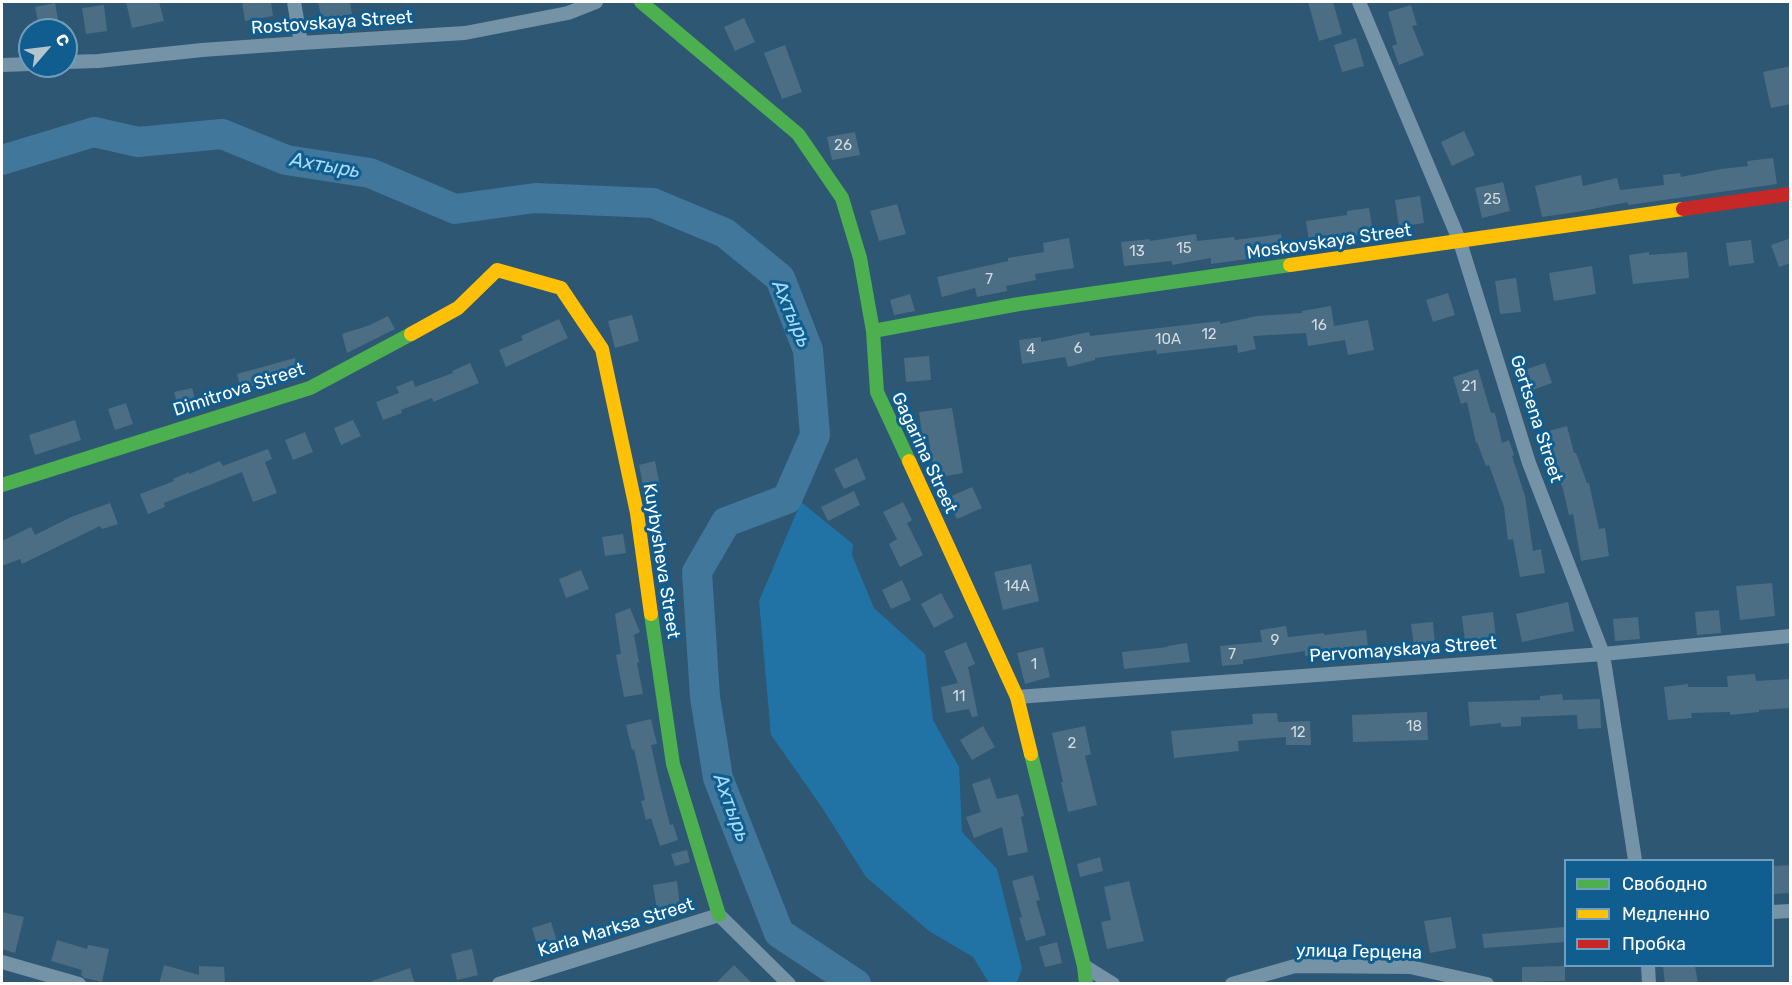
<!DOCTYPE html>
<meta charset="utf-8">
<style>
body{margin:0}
#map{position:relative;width:1792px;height:985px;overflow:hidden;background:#2d5772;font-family:Rubik,sans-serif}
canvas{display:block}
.frame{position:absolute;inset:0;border:3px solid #fff;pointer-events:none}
.legend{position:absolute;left:1564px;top:859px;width:210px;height:108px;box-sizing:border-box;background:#105d8f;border:2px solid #709ebc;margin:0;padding:8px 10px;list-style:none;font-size:18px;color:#fff}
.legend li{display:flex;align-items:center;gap:12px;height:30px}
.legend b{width:30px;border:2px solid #709ebc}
.north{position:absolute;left:18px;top:18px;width:60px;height:60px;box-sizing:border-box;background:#105d8f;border:2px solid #709ebc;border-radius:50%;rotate:62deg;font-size:16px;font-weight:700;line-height:24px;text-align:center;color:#fff}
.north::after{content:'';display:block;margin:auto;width:21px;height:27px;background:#b6c4ce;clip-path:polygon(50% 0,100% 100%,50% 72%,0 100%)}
</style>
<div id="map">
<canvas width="1792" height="985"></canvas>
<div class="frame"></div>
<ul class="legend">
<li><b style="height:8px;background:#4caf50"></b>Свободно</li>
<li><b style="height:8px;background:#ffc107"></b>Медленно</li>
<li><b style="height:8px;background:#c62828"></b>Пробка</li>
</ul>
<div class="north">С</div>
</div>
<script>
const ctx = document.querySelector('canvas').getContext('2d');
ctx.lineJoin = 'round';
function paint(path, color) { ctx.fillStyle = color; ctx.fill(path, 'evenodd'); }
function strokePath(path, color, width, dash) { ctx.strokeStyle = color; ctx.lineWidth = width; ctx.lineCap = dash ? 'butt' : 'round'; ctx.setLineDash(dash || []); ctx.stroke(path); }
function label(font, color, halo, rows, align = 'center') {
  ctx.font = font + ' Rubik,sans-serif'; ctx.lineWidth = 6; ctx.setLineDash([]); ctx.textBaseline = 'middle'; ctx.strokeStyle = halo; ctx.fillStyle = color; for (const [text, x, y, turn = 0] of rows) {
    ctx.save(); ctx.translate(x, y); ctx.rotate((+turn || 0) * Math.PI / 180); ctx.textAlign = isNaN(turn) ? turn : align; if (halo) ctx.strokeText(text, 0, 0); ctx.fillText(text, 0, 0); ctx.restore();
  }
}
const green = new Path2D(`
 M801,502l52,42 -1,11 22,53 51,46 8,66 26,47 3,65 35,37 25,99 -5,15h-28l-16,-26 -44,-26 -63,-54 -45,-71 -50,-71 -12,-134z`);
const river = new Path2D(`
 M2,160l92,-28 44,10 84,-8 64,26 84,13 85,36 80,-11 118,5 72,30 55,45 28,72 7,85 -28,64 -61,23 -29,50 8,125 13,81 61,155 77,51`);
const building = new Path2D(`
 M126,2h33l5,19 -32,7z
 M242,2h29l2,14 -28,5z
 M318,2h32l2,12 -30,7z
 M1308,2h25l9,32 -23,7z
 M55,3l5,27h-20l-5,-23z
 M104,5l3,26 -21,3 -4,-26z
 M1411,5l6,20 -5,1 12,29 -25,10 -7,-19 5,-2 -9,-32z
 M744,18l11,24 -20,9 -11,-24z
 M1356,38l8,28 -22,6 -8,-27z
 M785,45l17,47 -20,7 -18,-46z
 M1791,66v38l-20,4 -8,-36z
 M1464,131l11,24 -23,11 -11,-24z
 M855,132l5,23 -28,5 -5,-23z
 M1773,158l4,26 -149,21v-3l-51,10 -35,5 -7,-31 46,-11 2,11 34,-8 3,12 44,-5 -1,-10 17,-2 1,4 40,-8 27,-3 -1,-5z
 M1503,182l7,29 -28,7 -7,-30z
 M1420,196l4,27 -25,4 -4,-27z
 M897,204l9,30 -27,7 -9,-30z
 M1369,208l4,25 -41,7 1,5 -23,3 -4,-27 41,-6v-4z
 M1196,234l1,7 37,-4 1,3 46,-6 3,20 -73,10v-6l-39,7v-4l-48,5 -3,-24 29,-3v2z
 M1069,238l5,30 -39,6 1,6 -30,6 1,5 -30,6 -2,-9 -33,9 -5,-20 71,-16v-3l36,-6 -1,-9z
 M1791,238v25l-12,4 -8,-22z
 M1751,240l3,23 -25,3 -3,-23z
 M1649,252v3l38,-3 2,26 -56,6 -4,-29z
 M1592,266l4,28 -42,7 -5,-28z
 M1516,278l5,34 -21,2 -5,-33z
 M1448,293l7,22 -22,7 -7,-22z
 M910,294l5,17 -21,4 -4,-15z
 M1331,306l3,20 34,-6 6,30 -26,5 -3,-15 -37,6 -2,-13 -53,3 3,13 -18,4 -1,-8 -80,9 -1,-4 -61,8v2l-27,7 -3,-10 -43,7 -3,-24 22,-3v5l48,-10 1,4 130,-15v3l37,-8 45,-3v-2z
 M632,315l7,26 -24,7 -7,-27z
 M388,316l7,13 -48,24 -5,-19 28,-9z
 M559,319l9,19 -62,29 -7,-17 24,-10 -2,-4z
 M929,356l2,24 -25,2 -2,-24z
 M295,358l4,19 -19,4v-2l-39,10 -4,-15z
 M470,363l9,20 -46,19 -1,-4 -31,12 1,3 -19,7 -7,-18 23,-9 -3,-6 17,-7 2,7 38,-14 -1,-2z
 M1545,363l7,20 -25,9 -6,-21z
 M1478,369l13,44h4l7,30 7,-3 5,15 -2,1 13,40 8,55 8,-2 4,24 -25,4 -7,-38 -5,1 -4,-33 -15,-42 -3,1 -9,-24 -1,1 -9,-41 -6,2 -8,-27z
 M192,388l5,19 -18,4 -5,-19z
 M126,403l7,21 -18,6 -7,-21z
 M952,408l11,65 -28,5 -7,-43h-6l-3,-23z
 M75,420l6,20 -46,15 -6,-20z
 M353,420l8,16 -20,9 -7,-17z
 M1567,426l7,27h2l11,30h2l10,46 6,-1 4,28 -28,5 -8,-47 -4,1 -6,-26 -14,-37h-2l-6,-19z
 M305,432l8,20 -20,8 -8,-20z
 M268,449l4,10 -7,3 12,31 -24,9 -11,-30 -78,31 1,4 -17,7 -8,-20 34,-13 -1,-2 16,-7v2l31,-13 3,5z
 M857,458l9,21 -22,10 -10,-20z
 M655,461l5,26 -16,3 -5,-25z
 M972,487l10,21 -25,11 -10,-21z
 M854,491l6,14 -32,16 -7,-14z
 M903,502l9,18 -5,3 16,32 -23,12 -11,-23 8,-5 -14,-27z
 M110,503l8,21 -16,5 -2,-3 -78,38 -2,-5 -18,7v-25l29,-14 4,8 36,-18z
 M623,534l3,19 -21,3 -3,-19z
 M1031,564l8,37 -36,9 -9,-38z
 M581,570l8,19 -23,9 -7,-19z
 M902,580l9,20 -20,9 -9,-19z
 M1772,583l3,33 -35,4 -4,-34z
 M941,593l13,24 -20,11 -13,-24z
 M1568,602l6,29 -52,11 -6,-28z
 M630,608l10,24 -6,3 5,27 -2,1 6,31 -19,3 -8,-42 5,-1 -6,-40z
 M1719,610l2,23 -24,2 -2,-23z
 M1493,612l3,26 -31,4 -3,-26z
 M1638,617l2,22 -25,2 -2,-22z
 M1433,622l2,23 -21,2 -3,-23z
 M1286,626l2,11 36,-4v2l42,-5 3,25 -21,3 -1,-7 -42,5v-5l-62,9v4l-21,2 -2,-20 42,-4 -2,-12z
 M966,642l9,22 -7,3 10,49 -6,1 -3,-8 -23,4 -5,-26 17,-4 -14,-32z
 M1187,643l3,19 -66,7 -2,-17 46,-5 -1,-1z
 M1043,647l7,30 -25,7 -8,-31z
 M1755,674l1,7 35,-2v29l-32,2v2l-29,3v-3l-39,1 1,5 -24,2 -4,-33 24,-3v3h40l-1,-11z
 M1562,694l1,6 37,-1 1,29 -23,1 -1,-14 -56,2v9l-20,1v-4l-31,3 -2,-24 72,-2v-4z
 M1427,712l1,28 -75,2 -1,-27z
 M1277,713l1,9 32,-1 1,24h-25v-8l-48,4 1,10 -65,7 -3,-27 82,-7 -1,-10z
 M651,719l6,25 -6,1 10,45 9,35 3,-1 5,16 -18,6 -9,-28 -5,2 -5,-19 4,-1 -11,-51 -2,1 -6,-25z
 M983,726l12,21 -23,13 -12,-20z
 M1085,726l6,28 -6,2 12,49 -29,7 -7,-30h2l-11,-49z
 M990,778l7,21 21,-5 6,22 -3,1 7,35 -20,4 -6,-29 -28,11 -8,-21 15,-5 -9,-28z
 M687,850l3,12 -15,4 -4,-12z
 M1100,857l3,14 -23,6 -3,-13z
 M1791,865v28l-18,1v-28z
 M1033,875l7,25 -4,1 10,34 -20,6 -7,-23 3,-1 -10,-36z
 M677,881l3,26 -23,3 -4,-25z
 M1129,881l15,60 -37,8 -6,-27 10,-2 -7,-33z
 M2,912l22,5 -9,36 -13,-4z
 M1451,917l5,31 -26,5 -6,-32z
 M551,922l7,23 -19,6 -7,-23z
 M1564,927l1,15 -81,6 -2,-14z
 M57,940l30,9 1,-4 21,4 -7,33 -17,-4 -4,-3 1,-5 -31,-9z
 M1057,942l5,21 -17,4 -6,-20z
 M472,949l6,26 -21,5 -6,-26z
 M164,965l35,10v-9l25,1 1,17h-66z
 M734,965l19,19h-38z
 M1565,966v15l-43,1v-15z
 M1663,966h32l3,18h-33z
 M410,968l5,16h-42l-1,-3z`);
const street = new Path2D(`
 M294,2l7,41
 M1359,2l101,240 69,221 74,191 32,206
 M66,62l32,-1 104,-11 99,-7 164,-10 103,-20 28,-11
 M2,65l28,-1
 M1017,697l586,-43 187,-18
 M1772,912l18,-1
 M2,962l77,22
 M1084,966l29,18
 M1648,966l1,18
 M499,984l220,-69 70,69
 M1232,984l63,-18 115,1 77,17`);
const fast = new Path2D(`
 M641,2l157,132 44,64 18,60 13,73 4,61 32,69
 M873,331l146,-27 271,-39
 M2,485l308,-97 101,-54
 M651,614l22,150 46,151
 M1031,754l53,212 2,18`);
const slow = new Path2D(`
 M1290,265l393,-56
 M411,334l47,-26 39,-38 64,18 41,61 35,164 14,101
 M909,461l108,236 14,57`);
const jam = new Path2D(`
 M1683,209l107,-15`);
const numberNames = [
 ["26",843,146],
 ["25",1492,200],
 ["15",1184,249],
 ["13",1137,252],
 ["7",989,280],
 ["16",1319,326],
 ["12",1209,335],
 ["10А",1168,340],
 ["6",1078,349],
 ["4",1031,350],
 ["21",1469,387],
 ["14А",1017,587],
 ["9",1275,641],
 ["7",1232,655],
 ["1",1034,665],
 ["11",959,697],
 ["18",1414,727],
 ["12",1298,733],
 ["2",1072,744]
];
const streetNames = [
 ["Rostovskaya Street",332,23,-4],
 ["Moskovskaya Street",1329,242,-8],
 ["Dimitrova Street",239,390,-18],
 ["Gertsena Street",1536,419,72],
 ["Gagarina Street",924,453,65],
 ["Kuybysheva Street",661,561,81],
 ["Pervomayskaya Street",1403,650,-4],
 ["Karla Marksa Street",616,928,-17],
 ["улица Герцена",1359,952,1]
];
const waterNames = [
 ["Ахтырь",325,166,10],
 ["Ахтырь",791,314,67],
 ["Ахтырь",731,808,70]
];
paint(green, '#2173a5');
strokePath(river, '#40779a', 30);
paint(building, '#4c6e84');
strokePath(street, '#7493a6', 14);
strokePath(fast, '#4caf50', 14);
strokePath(slow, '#ffc107', 14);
strokePath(jam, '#c62828', 14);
label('15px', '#d2dbe0', null, numberNames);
label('18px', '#fff', '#105d8f', streetNames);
label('italic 20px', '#a6dafa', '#105d8f', waterNames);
</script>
